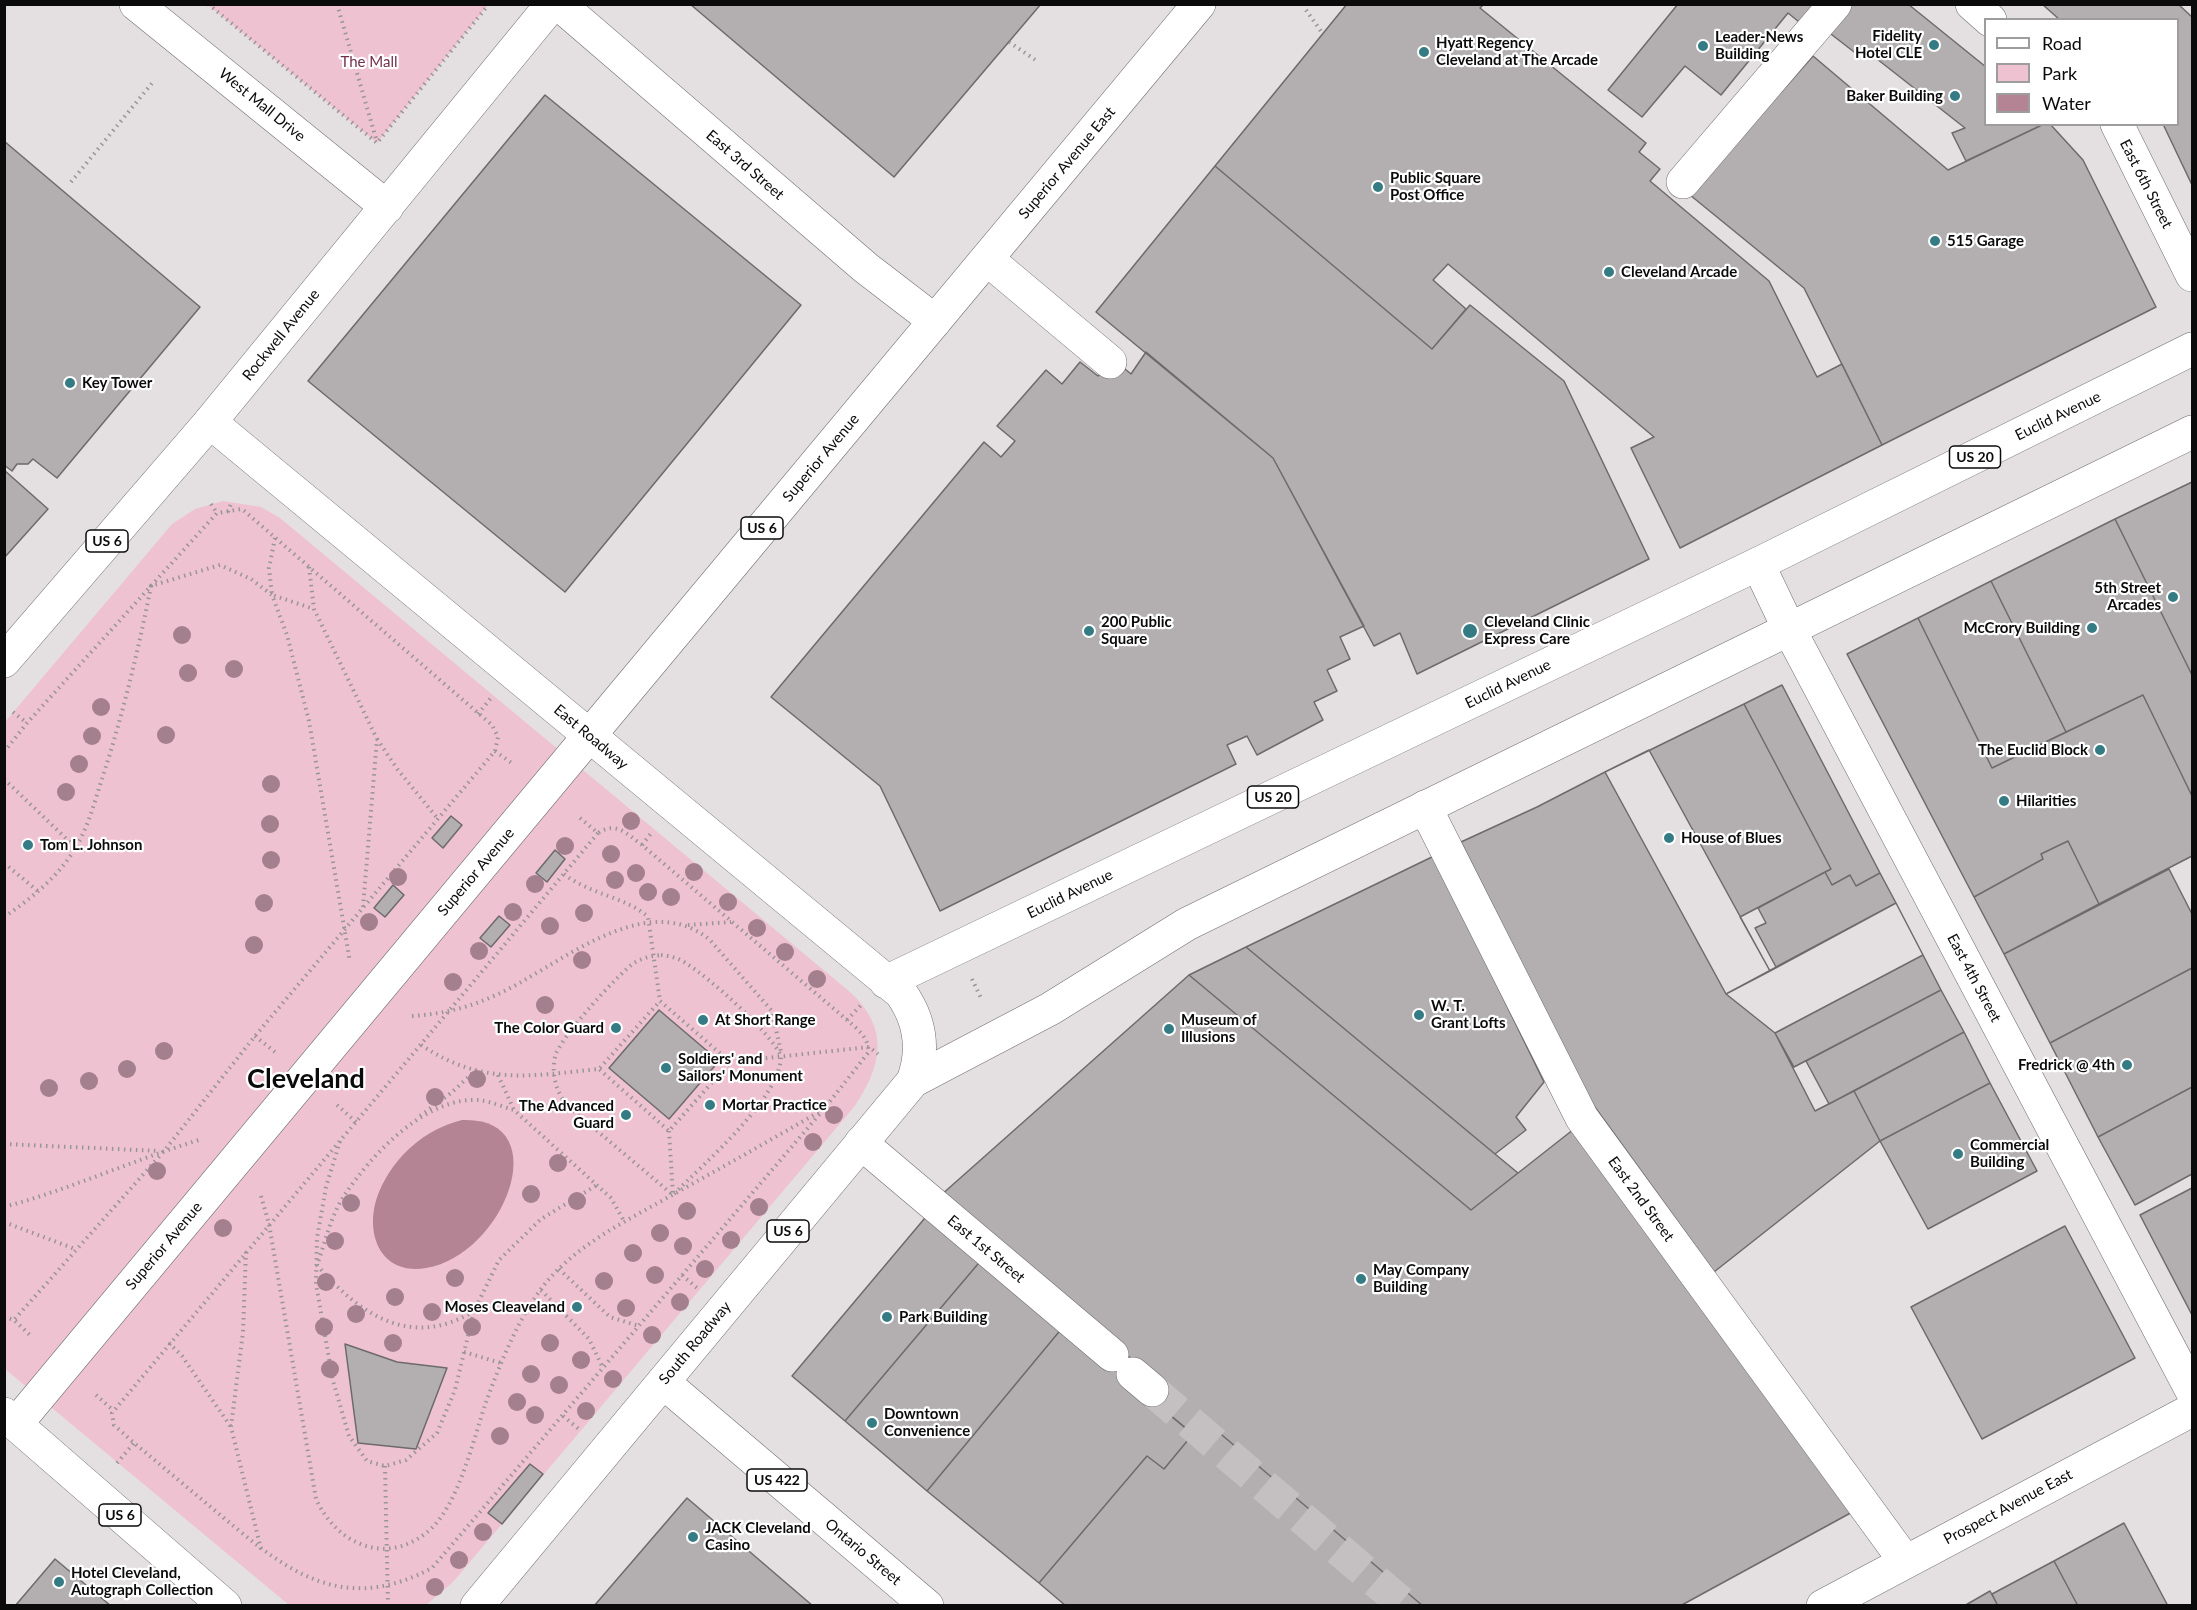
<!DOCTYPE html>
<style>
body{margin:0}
#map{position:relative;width:2197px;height:1610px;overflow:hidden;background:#e4e0e1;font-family:Lato,sans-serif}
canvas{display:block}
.frame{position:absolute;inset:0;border:6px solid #0c0b0b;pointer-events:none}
.legend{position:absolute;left:1984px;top:18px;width:195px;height:108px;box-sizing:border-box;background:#fff;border:2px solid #9e9d9d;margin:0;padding:8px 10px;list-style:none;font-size:18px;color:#0c0b0b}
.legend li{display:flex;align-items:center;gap:12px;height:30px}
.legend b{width:30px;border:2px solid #9e9d9d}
</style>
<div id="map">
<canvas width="2197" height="1610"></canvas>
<div class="frame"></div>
<ul class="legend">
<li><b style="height:8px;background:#fff"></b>Road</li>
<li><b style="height:16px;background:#efc2d1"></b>Park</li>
<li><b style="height:16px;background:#b48394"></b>Water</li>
</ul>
</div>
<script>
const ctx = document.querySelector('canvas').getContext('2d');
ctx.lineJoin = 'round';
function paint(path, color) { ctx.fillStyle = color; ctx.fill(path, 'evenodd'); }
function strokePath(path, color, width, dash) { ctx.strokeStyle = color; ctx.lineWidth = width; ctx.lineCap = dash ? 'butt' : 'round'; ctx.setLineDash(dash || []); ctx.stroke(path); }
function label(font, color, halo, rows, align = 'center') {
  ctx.font = font + ' Lato,sans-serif'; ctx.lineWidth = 4.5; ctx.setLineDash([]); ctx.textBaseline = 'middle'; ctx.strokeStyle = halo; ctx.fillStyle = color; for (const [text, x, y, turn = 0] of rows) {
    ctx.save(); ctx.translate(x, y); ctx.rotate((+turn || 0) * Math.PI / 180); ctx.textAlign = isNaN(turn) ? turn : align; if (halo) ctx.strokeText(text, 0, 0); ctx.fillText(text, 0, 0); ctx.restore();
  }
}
const green = new Path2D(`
 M208,5h280l-111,138z
 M223,501l38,6 19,11 570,474c40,36 32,75 4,115l-401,475 -27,23h-137l-284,-236v-647l167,-198 23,-15z`);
const water = new Path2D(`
 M462,1120c95,-4 44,134 -36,148 -47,8 -63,-37 -47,-76 15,-36 46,-63 83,-72z`);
const building = new Path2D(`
 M690,4h351l-147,173z
 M1347,4h137l-4,4 166,135 -7,9 21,17 -10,12 119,100 48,96 25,-13 40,81 -202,103 -49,-100 23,-11 -206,-173 -15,16 33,29 -34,40 -217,-183z
 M1678,4h144l-18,22 -16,-13 -67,82 -36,-29 -43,51 -34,-27z
 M1848,4h60l78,63v57h58l-78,37 -14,-28 13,-5 -102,-80 -5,7 -31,-24z
 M2042,4h136l14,13v168l-29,-61h15v-104h-118z
 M1813,56l135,114 96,-46h6l33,36 73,147 -274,138 -78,-157 -114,-93z
 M545,95l256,210 -236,287 -257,-211z
 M4,141l196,166 -143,171 -24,-19 -5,5h-11l-5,7 -8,-6z
 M1215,166l217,183 38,-44 94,76 85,178 -232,115 -17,-41 -26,13 -101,-188 -177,-146z
 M1146,352l127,106 91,168 -24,11 10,22 -23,11 10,21 -23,11 9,18 -66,35 -10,-19 -20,9 9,19 -296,147 -60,-125 -109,-89 213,-255 17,15 14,-16 -18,-15 49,-56 16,14 18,-22 18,14 15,-17 18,15z
 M4,470l44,39 -44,49z
 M2192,482v193l-77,-156z
 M2115,519l77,156v121l-49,-101 -77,37 -75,-151z
 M1991,581l75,151 -74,36 -74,-150z
 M1918,618l74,150 151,-73 49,101v60l-93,48 -31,-63 -27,13 2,5 -69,38 -127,-243z
 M1782,685l98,188 -24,13 -6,-11 -18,10 -7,-13 6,-3 -87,-165z
 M1744,704l87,165 -91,48 30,54 -44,23 -121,-222z
 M1649,750l121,221 126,-68 27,52 -148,78 -49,-39 -121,-222z
 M1605,772l121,222 49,39 40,78 39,-20 26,50 -166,131 -125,-173 -128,-257 76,-35z
 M451,816l11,9 -19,23 -11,-10z
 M2068,841l31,63 -95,50 -30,-57 69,-38 -2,-5z
 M555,850l10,9 -18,23 -11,-9z
 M1434,856l110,226 -28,35 10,13 -31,24 -249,-207z
 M2169,869l23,45v54l-142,75 -46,-89z
 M1825,872l7,13 18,-10 6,11 24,-13 16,30 -120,64 -21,-39 11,-5 -8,-15z
 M393,885l11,10 -19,22 -11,-9z
 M1896,903l27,52 -148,78 -49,-39z
 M499,916l11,9 -19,22 -11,-9z
 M1246,947l249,207 23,19 -47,37 -282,-235z
 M1923,955l18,35 -147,77 -19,-34z
 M2192,968v119l-94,50 -48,-94z
 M1189,975l282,235 103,-81 282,381 -176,96h-257l-214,-182 -12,14 -51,-43 13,-12 -219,-187z
 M1941,990l23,42 -135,72 -23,-43z
 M659,1010l60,51 -50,58 -60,-51z
 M1964,1032l26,51 -110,58 -26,-50z
 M1990,1083l47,88 -109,58 -48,-88z
 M2192,1087v87l-57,31 -37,-68z
 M2192,1188v127l-52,-100z
 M930,1212l53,46 -138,163 -53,-45z
 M2065,1226l70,132 -153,81 -71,-132z
 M983,1258l80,69 -136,164 -82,-70z
 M1063,1327l56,21 21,18 -12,14 65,54 -29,35 -17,-13 -108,127 -112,-92z
 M345,1344l52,18 50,6 -31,81 -58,-6z
 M1209,1424l214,182h-357l-27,-23 108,-127 17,13 29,-35 4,4z
 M530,1464l13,10 -41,50 -14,-11z
 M687,1498l126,108h-219z
 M2124,1523l44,83h-90l-24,-45z
 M55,1559l56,47h-96z
 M2054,1561l24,45h-80l-6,-12z
 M1990,1591l8,15h-34z`);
const minorTunnel = new Path2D(`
 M1152,1390l253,216`);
const path = new Path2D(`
 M208,4l169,139 112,-139
 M337,4l40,138
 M1306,10l17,24
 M1009,42l28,19
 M71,182l82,-100
 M211,504l6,9
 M228,512l4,-11
 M275,538l-6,30 3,27 42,14
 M309,567l5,42 63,130 -14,168
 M13,712l14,11
 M478,714l13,-16
 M377,739l21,31 40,49
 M495,751l18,13
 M4,752l23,-29 190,-210 25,-4 250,216 6,12 -3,14 -240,285 -91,115 -150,169
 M4,779l72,69
 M580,818l18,15c18,-12 29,1 44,12l205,175c10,9 23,18 21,33l-44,56 -392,459c-79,42 -132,14 -196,-40 -34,-28 -68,-57 -102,-85l-20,-18 -2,-12 486,-580
 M642,845l10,-13
 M4,863l35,29
 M564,874c25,20 64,24 84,43l12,84
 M4,917c27,-18 56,-42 72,-70 12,-20 18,-43 25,-65 21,-64 37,-130 50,-196l69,-21 31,14 21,16 15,40 22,86 41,241
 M688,925l43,-3
 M661,955c9,1 18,3 26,9 23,14 84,69 94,92 0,42 -78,108 -108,139l-103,-87c-13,-13 -19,-32 -15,-51 3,-17 63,-83 79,-94 8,-5 17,-7 27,-8z
 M972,979l9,19
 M412,1016c30,-2 56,-8 84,-21 61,-27 147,-108 213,-56l63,72 9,41
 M847,1020l14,-15
 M255,1036l20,16
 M421,1045c62,41 108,31 178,24l61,-68 70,61 -61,69 -70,-62
 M730,1062l139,-15 9,7
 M498,1075l16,35 97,88 13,23
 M337,1105l19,17
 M420,1116l31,-23 25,-23
 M669,1131l4,64
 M340,1141l-14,46 -9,51 -1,46 17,97 16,55 18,25 18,5 21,-6 31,-27 18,-43 19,-79 25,-51 42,-41 56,-34
 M4,1144l156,7
 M261,1196l8,28 47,275c20,44 68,67 110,34 32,-24 47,-93 60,-131 13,-35 27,-71 48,-103 33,-51 89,-76 140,-105 49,-27 98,-55 147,-83
 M4,1207c67,-18 129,-47 195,-67
 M4,1222l71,27
 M246,1252l-3,80 -12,95 30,122
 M559,1269l51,48 29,9
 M682,1275l15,13
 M541,1290l48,49 14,29
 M474,1311c-63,39 -115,3 -157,-46 8,-22 14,-50 27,-69 27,-41 81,-99 134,-96 12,1 25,7 36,10
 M4,1317l10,3 18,17
 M169,1343l13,13 49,71
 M464,1352l37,11
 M96,1395l17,15
 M563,1416l17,14
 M117,1463l17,-20
 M385,1466l3,140`);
const minor = new Path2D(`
 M136,4l251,203
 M559,4l307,264 69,53
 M1972,4l18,16
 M2117,124l75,151
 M1683,182l152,-178
 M987,259l123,103
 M210,422l342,-418
 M1758,564l31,65 403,762
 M1425,807l157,311 323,443
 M861,1143l251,212
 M1133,1374l19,16
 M16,1424l573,-688
 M1823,1606l369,-196`);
const major = new Path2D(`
 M4,661l206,-239 691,571c19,27 24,56 12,88l-436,525
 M589,736l610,-732
 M886,982l872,-418 434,-215
 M913,1081l137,-72 137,-85 1005,-492
 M663,1382l264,224
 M4,1414l221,192`);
const trees = [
 [182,635],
 [234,669],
 [188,673],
 [101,707],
 [166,735],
 [92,736],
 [79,764],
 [271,784],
 [66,792],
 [631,821],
 [270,824],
 [565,846],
 [611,854],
 [271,860],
 [694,872],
 [636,873],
 [398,877],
 [615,880],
 [535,884],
 [648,892],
 [671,897],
 [728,902],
 [264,903],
 [513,912],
 [584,913],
 [369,922],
 [550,926],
 [757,928],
 [254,945],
 [479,951],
 [785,952],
 [582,960],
 [817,979],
 [453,982],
 [545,1005],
 [164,1051],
 [127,1069],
 [477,1079],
 [89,1081],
 [49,1088],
 [435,1097],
 [834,1115],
 [813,1142],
 [558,1163],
 [157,1171],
 [531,1194],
 [577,1201],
 [351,1203],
 [759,1207],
 [687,1211],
 [223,1228],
 [660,1233],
 [731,1240],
 [335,1241],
 [683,1246],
 [633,1253],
 [705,1269],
 [655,1275],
 [455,1278],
 [604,1281],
 [326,1282],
 [395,1297],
 [680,1302],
 [626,1308],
 [432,1312],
 [356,1314],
 [324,1327],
 [472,1327],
 [652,1335],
 [393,1343],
 [550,1343],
 [581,1360],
 [330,1369],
 [531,1374],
 [613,1379],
 [559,1385],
 [517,1402],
 [586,1411],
 [535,1415],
 [500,1436],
 [483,1532],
 [459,1560],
 [435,1587]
];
const markers = [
 [1934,45,6,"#347b84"],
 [1703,46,6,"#347b84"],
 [1424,52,6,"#347b84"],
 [1955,96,6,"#347b84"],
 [1378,187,6,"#347b84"],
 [1935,241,6,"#347b84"],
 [1609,272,6,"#347b84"],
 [70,383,6,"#347b84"],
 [2173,597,6,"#347b84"],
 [2092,628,6,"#347b84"],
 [1089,631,6,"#347b84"],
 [1470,631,8,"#347b84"],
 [2100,750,6,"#347b84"],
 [2004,801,6,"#347b84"],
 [1669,838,6,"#347b84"],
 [28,845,6,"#347b84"],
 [1419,1015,6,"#347b84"],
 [703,1020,6,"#347b84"],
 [616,1028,6,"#347b84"],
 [1169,1029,6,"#347b84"],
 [2127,1065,6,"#347b84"],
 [666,1068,6,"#347b84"],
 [710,1105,6,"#347b84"],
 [626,1115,6,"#347b84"],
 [1958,1154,6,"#347b84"],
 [1361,1279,6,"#347b84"],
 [577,1307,6,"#347b84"],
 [887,1317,6,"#347b84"],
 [872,1423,6,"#347b84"],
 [693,1537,6,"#347b84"],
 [59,1582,6,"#347b84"]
];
const shields = [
 [1975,457,51],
 [762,528,42],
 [107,541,42],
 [1273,797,51],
 [788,1231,42],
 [777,1480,60],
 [120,1515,42]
];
const shieldNames = [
 ["US 20",1975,457],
 ["US 6",762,528],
 ["US 6",107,541],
 ["US 20",1273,797],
 ["US 6",788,1231],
 ["US 422",777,1480],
 ["US 6",120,1515]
];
const poiNames = [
 ["Fidelity",1922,36,"right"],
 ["Hotel CLE",1922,53,"right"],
 ["Leader-News",1715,37],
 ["Building",1715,54],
 ["Hyatt Regency",1436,43],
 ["Cleveland at The Arcade",1436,60],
 ["Baker Building",1943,96,"right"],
 ["Public Square",1390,178],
 ["Post Office",1390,195],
 ["515 Garage",1947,241],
 ["Cleveland Arcade",1621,272],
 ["Key Tower",82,383],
 ["5th Street",2161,588,"right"],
 ["Arcades",2161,605,"right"],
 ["200 Public",1101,622],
 ["Square",1101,639],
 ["Cleveland Clinic",1484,622],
 ["Express Care",1484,639],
 ["McCrory Building",2080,628,"right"],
 ["The Euclid Block",2088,750,"right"],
 ["Hilarities",2016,801],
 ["House of Blues",1681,838],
 ["Tom L. Johnson",40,845],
 ["W. T.",1431,1006],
 ["Grant Lofts",1431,1023],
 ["At Short Range",715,1020],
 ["Museum of",1181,1020],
 ["Illusions",1181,1037],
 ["The Color Guard",604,1028,"right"],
 ["Soldiers' and",678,1059],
 ["Sailors' Monument",678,1076],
 ["Fredrick @ 4th",2115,1065,"right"],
 ["Mortar Practice",722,1105],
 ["The Advanced",614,1106,"right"],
 ["Guard",614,1123,"right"],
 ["Commercial",1970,1145],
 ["Building",1970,1162],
 ["May Company",1373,1270],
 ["Building",1373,1287],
 ["Moses Cleaveland",565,1307,"right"],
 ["Park Building",899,1317],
 ["Downtown",884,1414],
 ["Convenience",884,1431],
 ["JACK Cleveland",705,1528],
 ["Casino",705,1545],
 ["Hotel Cleveland,",71,1573],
 ["Autograph Collection",71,1590]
];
const parkNames = [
 ["The Mall",369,62]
];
const streetNames = [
 ["West Mall Drive",262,105,39],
 ["Superior Avenue East",1067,163,-50],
 ["East 3rd Street",745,165,41],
 ["East 6th Street",2146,184,63],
 ["Rockwell Avenue",281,335,-51],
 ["Euclid Avenue",2058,416,-26],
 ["Superior Avenue",821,458,-50],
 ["Euclid Avenue",1508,684,-26],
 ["East Roadway",591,737,40],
 ["Superior Avenue",476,872,-50],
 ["Euclid Avenue",1070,894,-26],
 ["East 4th Street",1974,978,62],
 ["East 2nd Street",1641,1199,54],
 ["Superior Avenue",164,1246,-50],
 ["East 1st Street",986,1249,40],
 ["South Roadway",695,1343,-50],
 ["Prospect Avenue East",2008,1507,-28],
 ["Ontario Street",863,1552,40]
];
const townNames = [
 ["Cleveland",306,1079]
];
paint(green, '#efc2d1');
paint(water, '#b48394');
paint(building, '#b3afb0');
strokePath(building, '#6d6a6b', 1.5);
strokePath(minorTunnel, '#c4c0c1', 33, [33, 16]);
strokePath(minor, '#716e6f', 34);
strokePath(major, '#716e6f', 34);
strokePath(path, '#989595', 4, [1.5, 4.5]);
strokePath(minor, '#fff', 33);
strokePath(major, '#fff', 33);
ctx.fillStyle = '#a47f8e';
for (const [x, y] of trees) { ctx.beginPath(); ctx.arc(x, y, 9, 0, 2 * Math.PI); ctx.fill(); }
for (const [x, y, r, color] of markers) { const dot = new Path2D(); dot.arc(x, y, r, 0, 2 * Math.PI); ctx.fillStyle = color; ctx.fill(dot); strokePath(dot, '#fff', 2); }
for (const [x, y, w] of shields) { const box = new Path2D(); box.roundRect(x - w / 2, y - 11, w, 22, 4.5); ctx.fillStyle = '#fff'; ctx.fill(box); strokePath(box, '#0c0b0b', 1.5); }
label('bold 14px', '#0c0b0b', null, shieldNames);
label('bold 15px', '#0c0b0b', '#fff', poiNames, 'left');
label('15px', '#70304a', '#fff', parkNames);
label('15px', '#0c0b0b', '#fff', streetNames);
label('bold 27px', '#0c0b0b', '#fff', townNames);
</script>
